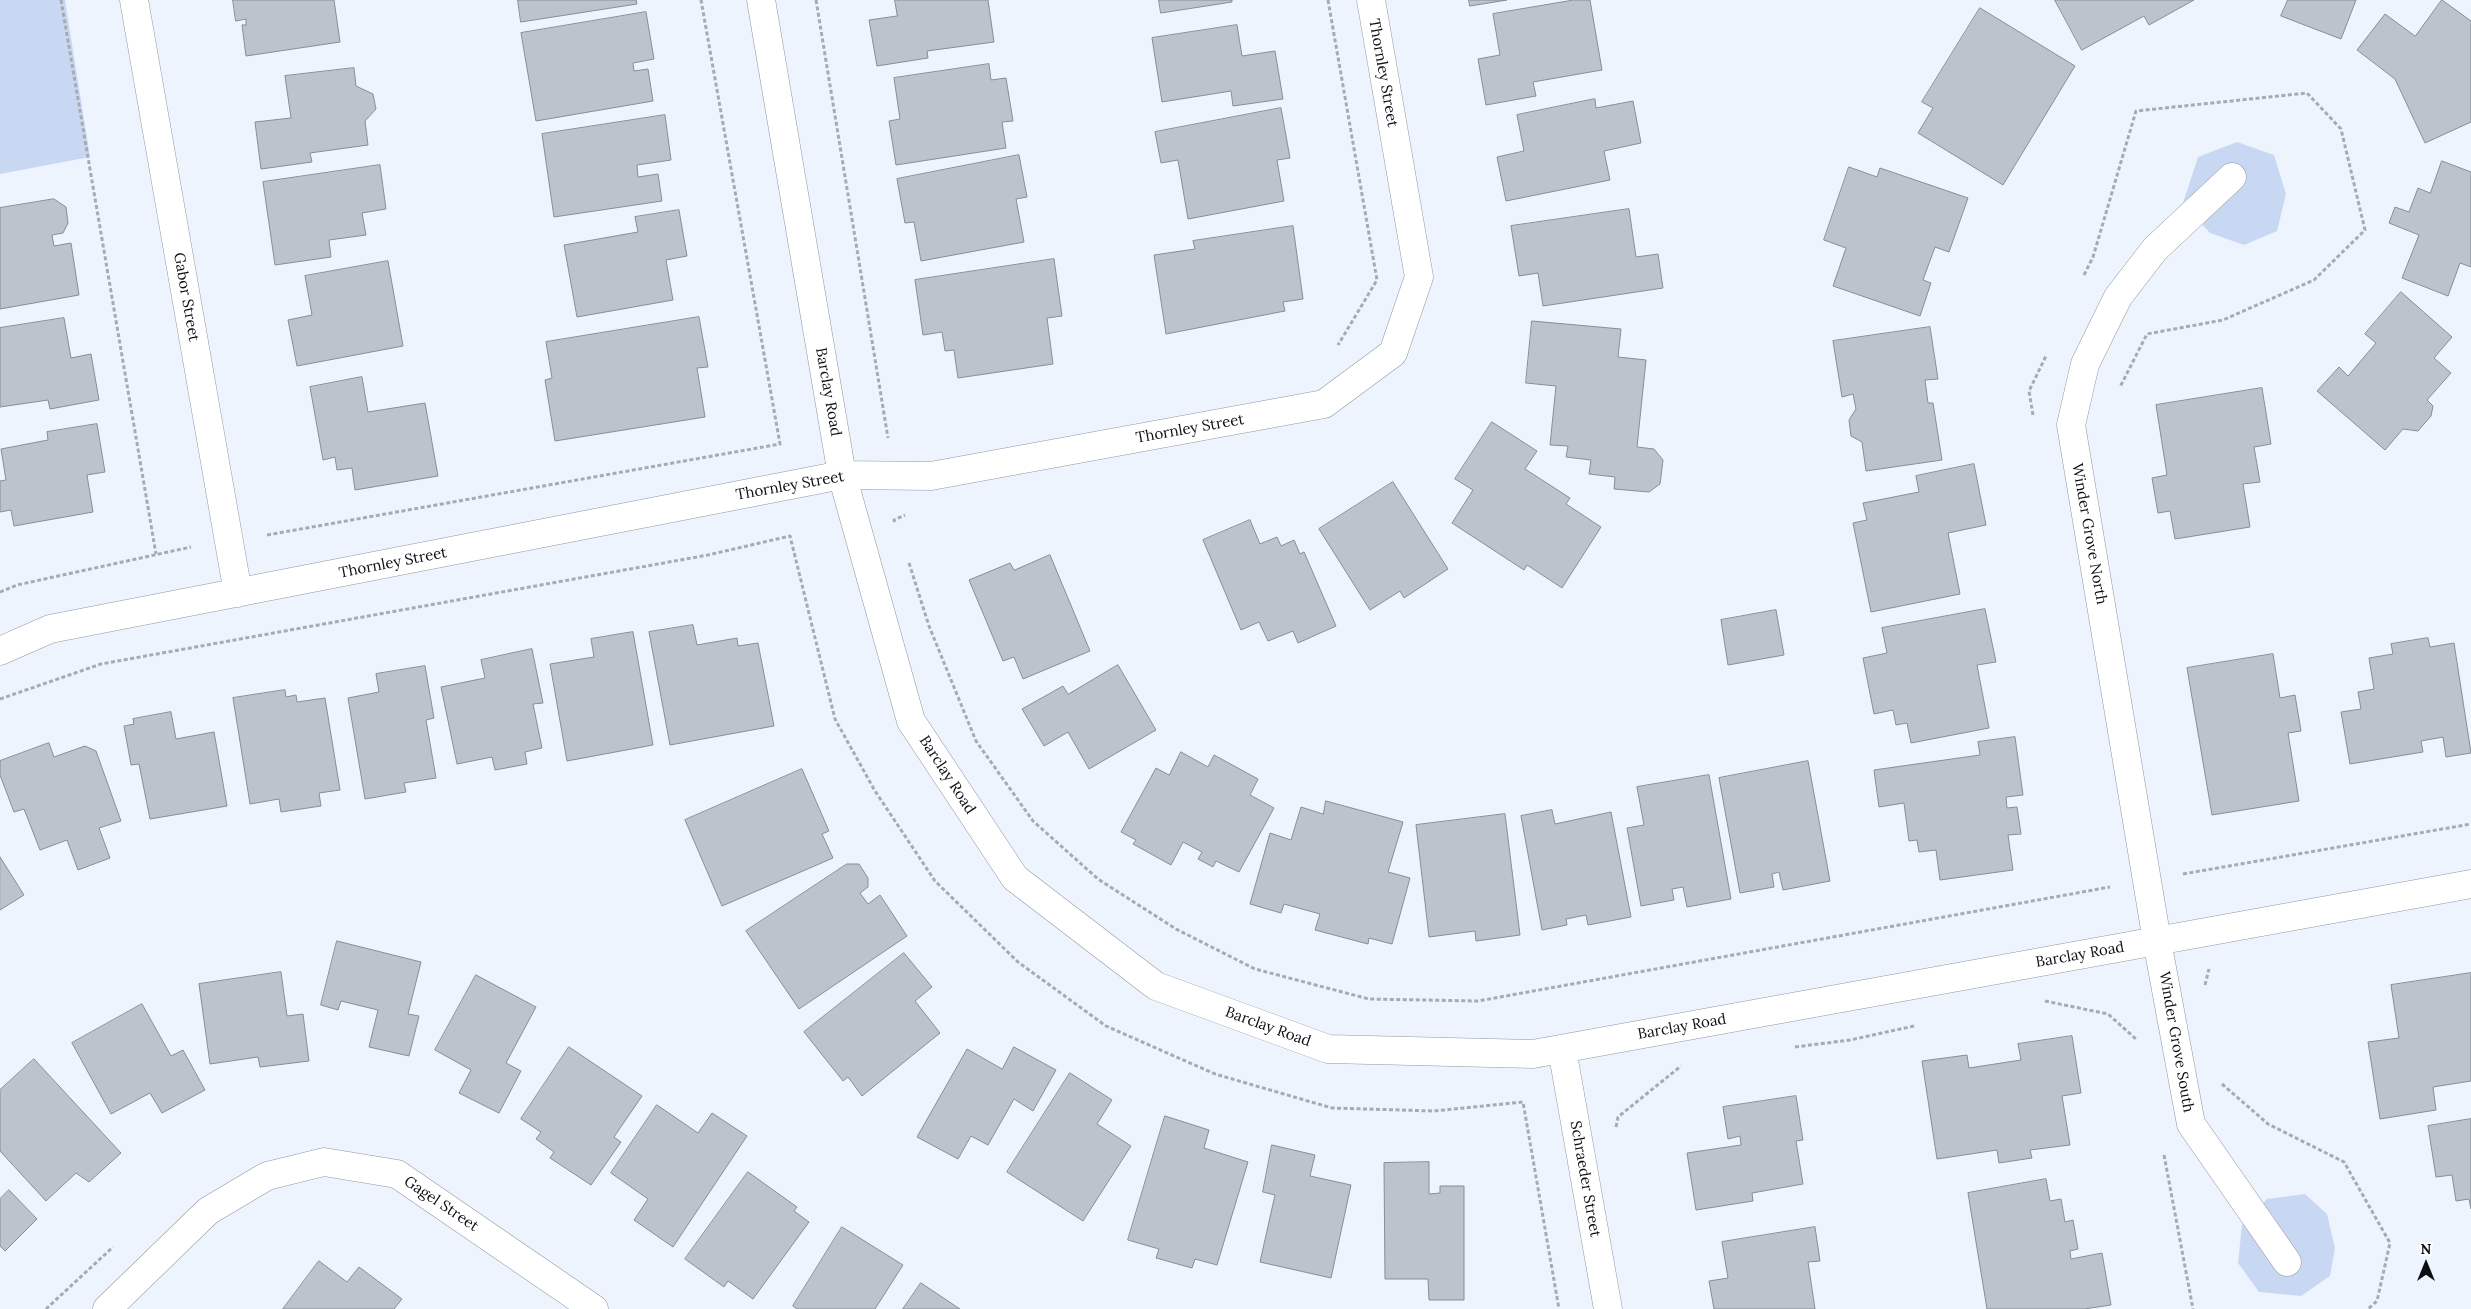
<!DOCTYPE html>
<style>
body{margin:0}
#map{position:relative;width:2471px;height:1309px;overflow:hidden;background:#eef4fe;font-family:Lora,serif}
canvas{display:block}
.north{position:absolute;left:2401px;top:1239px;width:50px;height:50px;-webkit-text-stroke:4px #fff;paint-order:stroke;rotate:0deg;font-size:14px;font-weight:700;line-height:20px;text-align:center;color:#0c0e11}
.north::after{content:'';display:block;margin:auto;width:18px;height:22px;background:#0c0e11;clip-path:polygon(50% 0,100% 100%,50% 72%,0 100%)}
</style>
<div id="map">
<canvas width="2471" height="1309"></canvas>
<div class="north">N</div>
</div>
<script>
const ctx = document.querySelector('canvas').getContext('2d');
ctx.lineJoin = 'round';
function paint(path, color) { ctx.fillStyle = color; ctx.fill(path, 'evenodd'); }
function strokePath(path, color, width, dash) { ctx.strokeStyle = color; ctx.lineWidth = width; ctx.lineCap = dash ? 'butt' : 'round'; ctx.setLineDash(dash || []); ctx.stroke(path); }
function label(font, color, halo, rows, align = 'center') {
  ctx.font = font + ' Lora,serif'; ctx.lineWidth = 4; ctx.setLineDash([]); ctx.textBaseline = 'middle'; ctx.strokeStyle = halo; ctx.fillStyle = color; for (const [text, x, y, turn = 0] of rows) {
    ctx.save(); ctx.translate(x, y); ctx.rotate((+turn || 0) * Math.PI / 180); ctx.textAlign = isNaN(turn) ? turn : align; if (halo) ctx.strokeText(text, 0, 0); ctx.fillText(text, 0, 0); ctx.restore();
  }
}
const green = new Path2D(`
 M0,0h65l25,157 -90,17z
 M2237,142l37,13 12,39 -9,37 -33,14 -34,-12 -27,-30 15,-46z
 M2305,1194l22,20 8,34 -5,28 -29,20 -42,-4 -21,-29 4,-38 25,-26z`);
const building = new Path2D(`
 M233,0h101l6,42 -94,14 -4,-31h4v-6l-10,2z
 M518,0h118l1,4 -116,18z
 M895,0h93l6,42 -67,9 1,7 -51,8 -8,-46 28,-4z
 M1159,0h73v2l-71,11z
 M1469,0h38l-37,6z
 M1574,0h16l12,70 -69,12 3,14 -50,9 -8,-46 22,-4 -7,-41z
 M2055,0h139l-45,25 -5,-9 -62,34z
 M2288,0h68l-15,39 -60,-23z
 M2442,0l29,21v101l-46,21 -30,-64 -38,-29 28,-36 30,22z
 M1980,8l95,58 -72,119 -85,-52 15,-25 -11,-6z
 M646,12l8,47 -21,4 1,8 14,-2 5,32 -117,20 -15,-88z
 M1237,25l5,31 33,-5 8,48 -50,7 -2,-15 -69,11 -10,-64z
 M989,64l2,16 15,-2 7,43 -11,1 4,26 -110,17 -7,-44 11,-2 -6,-41z
 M354,68l2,18 17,8 3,15 -11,12 3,24 -58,8 2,9 -51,7 -6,-47 36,-4 -6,-42z
 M1595,99l1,9 37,-7 8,42 -37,8 6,29 -104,21 -9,-44 27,-6 -7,-36z
 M1281,108l9,50 -13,2 7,41 -96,18 -10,-59 -17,3 -6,-31z
 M665,115l6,45 -34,5 1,12 20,-3 4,27 -108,16 -12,-83z
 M1019,155l8,42 -11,2 8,43 -103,19 -7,-39 -9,1 -8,-44z
 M2442,161l29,11v95l-11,-4 -12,33 -46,-18 17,-43 -30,-12 6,-16 14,5 9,-24 12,5z
 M380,165l6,44 -24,4 4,22 -37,5 2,17 -56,8 -12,-83z
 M1849,167l28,10 3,-9 88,30 -19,54 -14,-5 -12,33 8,3 -11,33 -87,-30 13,-38 -22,-8z
 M54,199l12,8 2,16 -5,10 -11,2 2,11 17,-3 8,52 -79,14v-101z
 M1629,209l7,48 22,-3 5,34 -120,18 -5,-33 -19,3 -8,-50z
 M679,210l8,46 -21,4 7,40 -96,17 -13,-72 74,-13 -3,-15z
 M1293,226l10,73 -20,3 2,9 -119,23 -12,-79 41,-6 -2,-8z
 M1054,259l8,57 -15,2 6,46 -95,14 -4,-28 -9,1 -3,-19 -19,3 -8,-55z
 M388,261l15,85 -106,20 -9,-46 24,-5 -7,-39z
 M2401,292l51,45 -18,21 17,15 -24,27 6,6 -2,10 -13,15 -15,-2 -18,21 -68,-59 22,-24 9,9 28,-33 -11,-9z
 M699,317l9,50 -11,1 8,49 -150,24 -10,-61 7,-2 -6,-36z
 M64,318l7,40 20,-4 8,46 -49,9 -2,-9 -48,7v-79z
 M1532,321l89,8 -3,28 28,3 -9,87 17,2 9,11 -3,24 -11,8 -35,-3 1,-12 -26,-3 2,-14 -25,-3 2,-11 -18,-1 6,-59 -30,-3z
 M1930,327l8,52 -13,1 3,23h5l9,57 -76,11 -4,-29 -11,-6 -2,-16 7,-11 -3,-15 -11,3 -9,-56z
 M362,377l6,35 57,-9 13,73 -83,14 -3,-22 -15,2 -2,-13 -12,3 -13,-73z
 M2262,388l9,56 -17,3 6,35 -17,2 7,43 -75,12 -5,-28 -12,2 -6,-35 15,-3 -11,-70z
 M1492,422l45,29 -12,18 45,29 -4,6 35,23 -39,61 -35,-23 -3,5 -72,-47 21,-33 -18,-11z
 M97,424l8,48 -18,3 6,37 -79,14 -3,-16 -11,2v-31l6,-1 -5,-31 47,-9 -1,-8z
 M1974,464l12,61 -38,8 12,61 -89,18 -18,-89 14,-3 -4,-17 56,-11 -3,-16z
 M1393,482l55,87 -44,29 -4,-7 -30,19 -51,-81z
 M1250,520l10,24 17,-7 4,9 13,-6 6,14 4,-2 32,74 -38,17 -5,-12 -25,10 -9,-19 -18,8 -38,-90z
 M1050,555l40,96 -67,28 -9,-22 -11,4 -34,-81 41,-17 4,7z
 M1985,609l11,53 -19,3 12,63 -78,15 -4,-20 -11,2 -3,-15 -19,4 -11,-56 24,-5 -5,-25z
 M1776,610l8,45 -56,10 -7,-45z
 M693,625l4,20 40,-7 1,8 20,-3 16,83 -104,19 -21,-113z
 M633,632l20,113 -86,16 -17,-97 44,-7 -3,-18z
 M2428,638l2,9 24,-4 17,110 -25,4 -3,-20 -22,4 2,11 -73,12 -9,-52 20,-3 -3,-17 16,-3 -5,-31 24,-4 -2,-10z
 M532,649l11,54 -10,1 9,44 -17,4 2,12 -32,6 -3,-13 -35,7 -16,-77 44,-9 -4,-18z
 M2273,654l7,44 15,-3 6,36 -13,2 11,68 -87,14 -25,-147z
 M1118,665l38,65 -67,39 -21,-37 -24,14 -22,-37 41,-23 5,8z
 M425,666l9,52 -8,2 10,58 -32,5 2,9 -41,7 -17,-101 31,-6 -3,-18z
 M285,690l1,7 10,-2 1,7 28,-4 15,92 -21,3 2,13 -40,6 -2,-13 -29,5 -17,-106z
 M171,712l5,27 38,-7 13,74 -77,13 -11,-55 -8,1 -7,-39 10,-2 -1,-5z
 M2015,737l8,58 -17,2 1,11 10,-1 4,27 -13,1 5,35 -73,10 -4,-30 -17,2 -2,-12 -8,1 -5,-38 -25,4 -5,-37 106,-15 -2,-13z
 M49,743l5,14 31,-11 11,5 25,70 -22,7 11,30 -32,12 -11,-30 -27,10 -16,-41 -10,3 -14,-37v-14z
 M1181,752l27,15 6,-12 44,24 -8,16 24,13 -35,64 -23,-11 -3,6 -15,-8 4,-7 -19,-10 -12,23 -38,-21 3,-4 -15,-8 35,-64 13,7z
 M1808,761l22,120 -47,9 -4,-18 -7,2 2,13 -34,6 -21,-115z
 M802,769l27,62 -7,3 11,24 -111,48 -37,-86z
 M1709,775l22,124 -44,8 -4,-20 -11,2 2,11 -33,6 -14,-78 17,-3 -7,-38z
 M1326,801l77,21 -15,50 22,6 -18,66 -23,-6 -1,6 -53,-14 5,-16 -36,-10 -3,9 -31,-9 20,-71 21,7 10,-33 22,7z
 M1552,810l3,14 56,-12 20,105 -43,8 -2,-10 -20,4 1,6 -25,5 -21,-114z
 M1505,814l15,121 -44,6 -1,-10 -46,6 -13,-112z
 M0,857l24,38 -24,15z
 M847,864h12l9,14v9l-8,6 8,11 12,-9 27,41 -108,73 -53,-78z
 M337,941l84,21 -13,52 11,2 -10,40 -40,-9 9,-37 -37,-9 -3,9 -17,-5z
 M904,953l28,34 -17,14 25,32 -78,63 -14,-19 -5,4 -39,-49z
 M281,972l6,44 16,-2 6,47 -49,6 -2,-10 -48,7 -11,-80z
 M2471,973v108l-38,6 3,23 -56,9 -12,-77 31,-4 -8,-53z
 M476,975l60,32 -30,56 15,8 -22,42 -40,-20 12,-23 -36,-20z
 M142,1004l29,52 12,-6 22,40 -43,23 -12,-20 -39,21 -39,-71z
 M2072,1036l9,57 -19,3 8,49 -40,5 2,8 -33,5 -2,-13 -60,9 -15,-98 45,-6 2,13 52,-8 -3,-16z
 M569,1047l73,49 -28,41 7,5 -30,43 -41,-27 4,-6 -18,-13 5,-7 -20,-13z
 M1014,1047l42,23 -23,41 -19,-12 -26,46 -17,-9 -13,23 -41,-22 50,-88 35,20z
 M34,1059l87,94 -32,29 -13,-9 -30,28 -46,-50v-61z
 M1070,1073l42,27 -15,24 34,22 -48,75 -76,-49z
 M1796,1096l7,44 -7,1 7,43 -51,9 1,8 -57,9 -9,-57 54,-8 -1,-9 -12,3 -5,-32z
 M657,1105l41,28 14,-20 35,23 -74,111 -39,-27 14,-21 -37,-26z
 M1165,1116l44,14 -5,18 44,14 -31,103 -22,-6 -3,9 -36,-10 3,-9 -31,-9z
 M2471,1119v90l-2,-10 -13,2 -4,-26 -16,2 -8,-51z
 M1272,1145l43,10 -5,21 41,9 -20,93 -71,-16 15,-67 -12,-3z
 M1429,1162v32l11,-1v-7h24v114h-35l-1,-21h-43l-1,-116z
 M748,1172l49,35 -3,4 15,11 -56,77 -25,-18 -4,6 -39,-28z
 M2046,1179l4,22 11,-2 4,23 8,-2 5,29 -8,2 1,8 31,-6 9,52 -27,4h-97l-19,-116z
 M9,1190l28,29 -32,32 -5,-5v-47z
 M842,1227l61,38 -28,44h-78l-4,-3z
 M1815,1227l5,34 -12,1 7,47h-101l-5,-28 19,-3 -6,-36z
 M319,1261l28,21 12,-15 43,32 -8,10h-111z
 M921,1283l39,26h-57z`);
const path = new Path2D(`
 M61,0l95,554
 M816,0l72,438
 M1328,0l49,280 -39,65
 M2084,275l9,-18 43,-146 171,-18 34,36 24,101 -51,50 -91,40 -76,14 -27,53
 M2033,415l-4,-24 17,-35
 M895,522l-1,-2 11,-5
 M267,535l513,-91 -79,-444
 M909,563l20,63 47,115 57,80 65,58 78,50 79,40 114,30 109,2 632,-114
 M0,592l17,-7 174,-38
 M0,699l101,-35 607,-109 82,-19 45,183 40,72 60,90 83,81 88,64 109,48 117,34 102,3 89,-9 36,207
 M2183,874l288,-50
 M2205,985l4,-16
 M2045,1001l63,13 28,25
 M1795,1047l55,-7 64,-14
 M2222,1084l46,40 76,38 46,81 -13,58 -9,8
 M1616,1127l2,-10 63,-51
 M2164,1155l29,154
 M46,1309l67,-62`);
const minor = new Path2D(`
 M134,0l104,593
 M761,0l81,475 69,246 104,157 141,108 172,63 205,5 938,-170
 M2232,177l-77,72 -37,48 -33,67 -14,61 86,516 34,183 96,138
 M0,651l50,-22 792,-154 89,1 393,-72 69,-51 26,-76 -48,-277
 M1562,1049l46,260
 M107,1309l101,-98 59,-35 57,-14 73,12 197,135`);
const streetNames = [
 ["Thornley Street",1383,73,80],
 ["Gabor Street",186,297,80],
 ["Barclay Road",828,392,80],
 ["Thornley Street",1190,429,-10],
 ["Thornley Street",790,486,-10],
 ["Winder Grove North",2089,534,80],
 ["Thornley Street",393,563,-11],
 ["Barclay Road",947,775,57],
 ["Barclay Road",2080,955,-10],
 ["Barclay Road",1268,1027,20],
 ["Barclay Road",1682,1027,-10],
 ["Winder Grove South",2176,1042,80],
 ["Schraeder Street",1585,1179,80],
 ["Gagel Street",441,1204,34]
];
paint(green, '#c8d8f3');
paint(building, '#bdc3cd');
strokePath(building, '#878d96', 1);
strokePath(minor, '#9197a0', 29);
strokePath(path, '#a6abb2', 3, [4, 2.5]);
strokePath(minor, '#fff', 28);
label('15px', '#0c0e11', '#fff', streetNames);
</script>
